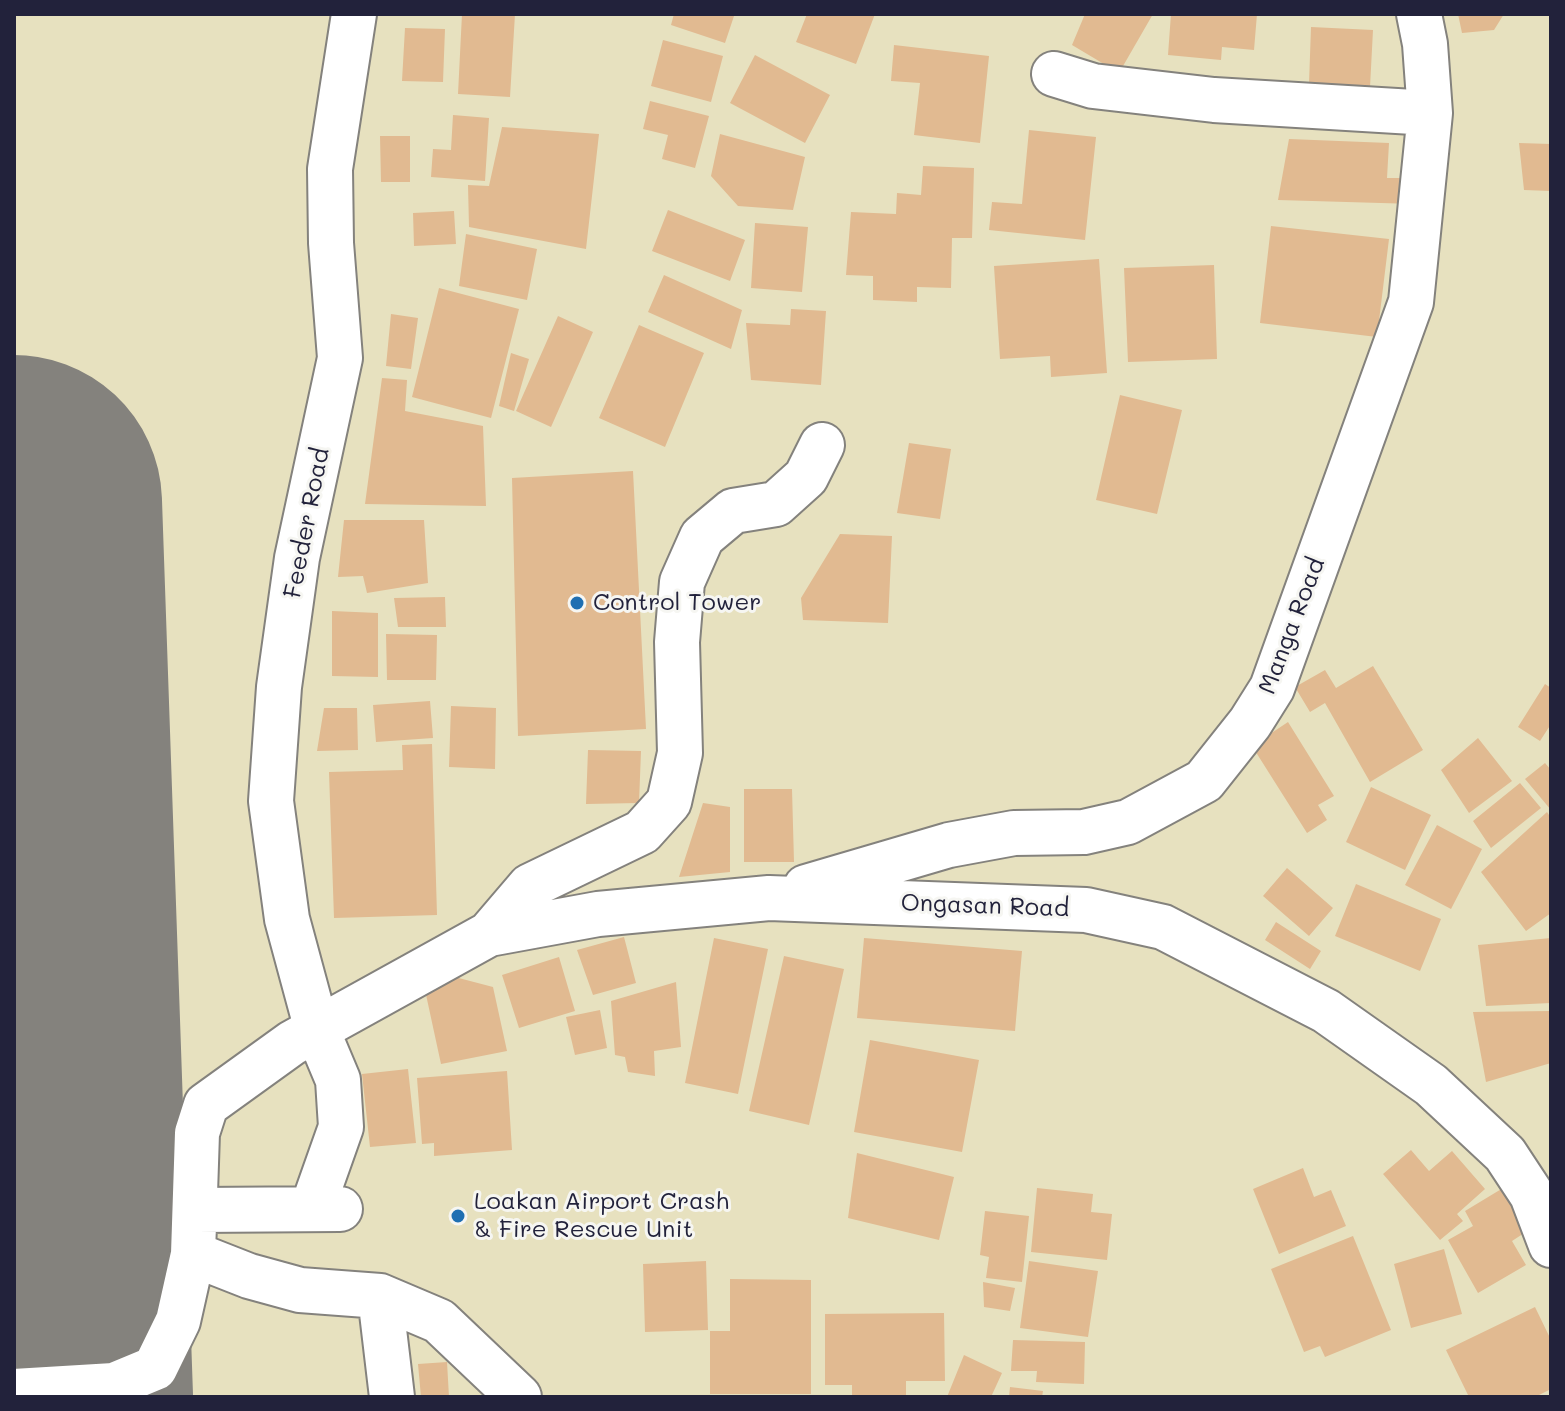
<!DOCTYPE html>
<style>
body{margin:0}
#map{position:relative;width:1565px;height:1411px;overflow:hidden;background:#e7e1bf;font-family:Mali,sans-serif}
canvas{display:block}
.frame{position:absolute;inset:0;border:16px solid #22223b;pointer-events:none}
</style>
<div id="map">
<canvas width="1565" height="1411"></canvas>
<div class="frame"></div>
</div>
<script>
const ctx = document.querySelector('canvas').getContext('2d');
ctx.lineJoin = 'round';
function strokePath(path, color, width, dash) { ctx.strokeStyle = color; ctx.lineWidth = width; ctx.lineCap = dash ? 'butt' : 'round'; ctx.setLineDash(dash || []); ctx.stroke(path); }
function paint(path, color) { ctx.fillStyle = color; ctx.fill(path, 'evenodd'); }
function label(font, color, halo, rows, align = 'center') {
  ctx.font = font + ' Mali,sans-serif'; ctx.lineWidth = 6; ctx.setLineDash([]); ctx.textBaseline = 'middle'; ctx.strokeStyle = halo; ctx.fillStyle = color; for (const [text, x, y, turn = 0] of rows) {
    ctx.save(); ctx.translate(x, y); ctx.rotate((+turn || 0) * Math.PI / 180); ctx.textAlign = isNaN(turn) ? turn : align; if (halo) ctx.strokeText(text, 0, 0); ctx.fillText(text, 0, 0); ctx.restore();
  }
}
const runway = new Path2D(`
 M14,503l31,894`);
const building = new Path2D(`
 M462,14h53l-5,83 -52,-3z
 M674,14h55l5,2 -9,27 -54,-18z
 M807,14h68l-19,50 -60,-22z
 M1085,14h68l-34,59 -47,-28z
 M1171,14h86l-3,36 -32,-3 -1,13 -53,-5z
 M1458,14h46l-10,16 -32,3z
 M1311,27l62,3 -3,57 -61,-3z
 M405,28l40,1 -2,53 -41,-1z
 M663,40l60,16 -12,46 -60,-16z
 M894,45l95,11 -9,87 -66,-8 6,-52 -29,-2z
 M755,55l75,40 -25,48 -75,-40z
 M650,101l59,15 -14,52 -33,-9 6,-24 -25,-6z
 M453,115l36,3 -4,63 -54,-4 2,-28 18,1z
 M502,127l97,7 -13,115 -117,-22 -1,-42 21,1z
 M1029,130l67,7 -11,103 -96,-10 3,-28 30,2z
 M720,134l85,23 -12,53 -55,-4 -27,-30z
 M380,136h30v46h-29z
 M1289,139l100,4 -2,35h29l-1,26 -137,-4z
 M1519,143l32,1v47l-27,-1z
 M923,166l51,2 -2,70h-20l-1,50 -34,-1v15l-44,-2v-24l-27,-1 5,-63 45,2 1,-21 24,2z
 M668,210l77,30 -15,41 -78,-30z
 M454,211l2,33 -42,2 -1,-33z
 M755,223l53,4 -6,65 -51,-4z
 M1271,226l118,13 -12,98 -117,-14z
 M466,234l71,15 -10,51 -68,-14z
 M1099,259l8,114 -56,4 -1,-21 -50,3 -6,-93z
 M1214,265l3,94 -89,3 -4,-94z
 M664,275l78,35 -11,39 -83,-37z
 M439,288l80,21 -28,109 -79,-21z
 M791,309l35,2 -5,74 -70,-5 -5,-57 44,2z
 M391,314l27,4 -7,51 -25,-3z
 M558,316l35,16 -42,95 -35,-16z
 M639,325l65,28 -39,94 -66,-29z
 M511,353l18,6 -15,52 -15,-5z
 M382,378l25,2 -2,31 78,15 3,80 -121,-2z
 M1120,395l62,15 -25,104 -61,-14z
 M909,443l42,6 -11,70 -43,-6z
 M633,471l13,258 -128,7 -6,-258z
 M344,520h80l4,63 -61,10 -4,-17 -25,1z
 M840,534l52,2 -4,87 -85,-3 -2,-22z
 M445,597l1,30h-48l-4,-29z
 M332,611l46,2v64l-46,-1z
 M386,634l51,1 -1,45h-49z
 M1373,666l50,84 -53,32 -45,-79 -15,9 -15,-25 30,-17 11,18z
 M1545,684l6,4v36l-11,17 -22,-14z
 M430,701l3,37 -57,4 -3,-37z
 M451,706l45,2 -1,61 -46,-2z
 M324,708h33l1,42 -41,1z
 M1288,722l46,74 -16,9 9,15 -20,13 -55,-87z
 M1478,738l34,43 -43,32 -28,-43z
 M432,744l5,171 -103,3 -5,-146 74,-2 -1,-25z
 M588,750l53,1 -2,52 -53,1z
 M1545,763l6,7v40l-26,-31z
 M1520,783l21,25 -50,40 -18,-27z
 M1371,787l60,28 -26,55 -59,-28z
 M744,789h48l2,73h-50z
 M703,803l27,4v65l-51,5z
 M1547,812l4,6v95l-25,18 -45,-59z
 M1437,825l45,24 -31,60 -46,-24z
 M1287,868l46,40 -24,28 -46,-40z
 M1356,884l85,35 -21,52 -85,-35z
 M1276,922l45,29 -11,18 -45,-29z
 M624,937l12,46 -43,12 -16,-45z
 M714,938l54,11 -30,145 -53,-11z
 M864,938l158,13 -7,80 -158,-13z
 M1551,938v65l-65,3 -8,-61z
 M784,956l60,13 -35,156 -60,-14z
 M559,957l16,54 -56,17 -17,-53z
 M451,976l42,11 14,64 -66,13 -16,-74z
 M676,982l5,65 -27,4 1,25 -27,-4 -3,-15 -10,-2 -4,-54z
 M600,1010l7,38 -32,7 -9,-38z
 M1551,1011v52l-65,19 -13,-70z
 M870,1040l109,20 -17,92 -108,-20z
 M408,1069l8,74 -46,4 -8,-73z
 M507,1071l5,79 -78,6v-13l-12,1 -5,-66z
 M1411,1150l18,21 23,-20 33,38 -28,25 6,7 -23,19 -57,-66z
 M857,1153l97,24 -15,63 -91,-22z
 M1303,1168l11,29 17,-7 15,36 -67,28 -26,-65z
 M1508,1185l24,43 -20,13 14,24 -48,28 -30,-53 25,-14 -8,-15z
 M1037,1188l56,6 -2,18 21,2 -5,46 -76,-8z
 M985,1211l44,5 -7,66 -36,-4 3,-21 -9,-2z
 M1353,1236l38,94 -66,27 -5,-11 -16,6 -33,-83z
 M1444,1249l18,65 -51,14 -17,-64z
 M706,1261l2,69 -63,2 -2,-68z
 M1029,1261l69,10 -10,66 -68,-9z
 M730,1279l81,1v114h-101v-63h20z
 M983,1282l32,6 -5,23 -26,-4z
 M1535,1307l16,33v49l-16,8h-66l-23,-47z
 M944,1313l1,68h-39v16h-54v-12h-27v-71z
 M1013,1340l72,2 -1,42 -48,-2 1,-11h-26z
 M964,1355l38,18 -11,24h-44z
 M447,1362l2,35h-28l-3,-33z
 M1010,1387l33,4 -1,6h-33z`);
const minor = new Path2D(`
 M1054,74l39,12 121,14 216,13
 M806,887l143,-42 65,-12 70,-1 44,-10 76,-41 46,-58 22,-35 139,-386 19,-189 -5,-69 -6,-30
 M489,934l41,-48 112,-54 27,-30 11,-49 -3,-111 5,-60 20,-45 31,-26 43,-7 30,-27 16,-32
 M312,1209l29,-82 -3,-47 -21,-50 -30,-111 -16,-118 8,-114 18,-129 43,-200 -9,-115 -1,-74 24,-155
 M197,1210l143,-1
 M193,1254l56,22 51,14 80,6 59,25 80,76
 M380,1296l12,101
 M14,1391l100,-6 41,-17 23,-47 15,-67 4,-121 9,-28 86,-62 197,-109 109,-20 171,-16 317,12 77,17 163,84 105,74 74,69 27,41 19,50`);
const markers = [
 [577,603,8,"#1f6fb2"],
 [458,1216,8,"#1f6fb2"]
];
const streetNames = [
 ["Feeder Road",307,523,-79],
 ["Manga Road",1292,626,-69],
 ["Ongasan Road",985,906,2]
];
const poiNames = [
 ["Control Tower",593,603],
 ["Loakan Airport Crash",474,1202],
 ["& Fire Rescue Unit",474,1230]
];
strokePath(runway, '#84827d', 296);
paint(building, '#e1ba91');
strokePath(minor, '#84827d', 48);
strokePath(minor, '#fff', 44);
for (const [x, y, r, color] of markers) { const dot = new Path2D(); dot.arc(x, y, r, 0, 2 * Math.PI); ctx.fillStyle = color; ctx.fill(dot); strokePath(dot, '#f6f6f2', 3); }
label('24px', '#22223b', '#f6f6f2', streetNames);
label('24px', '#22223b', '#f6f6f2', poiNames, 'left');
</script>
